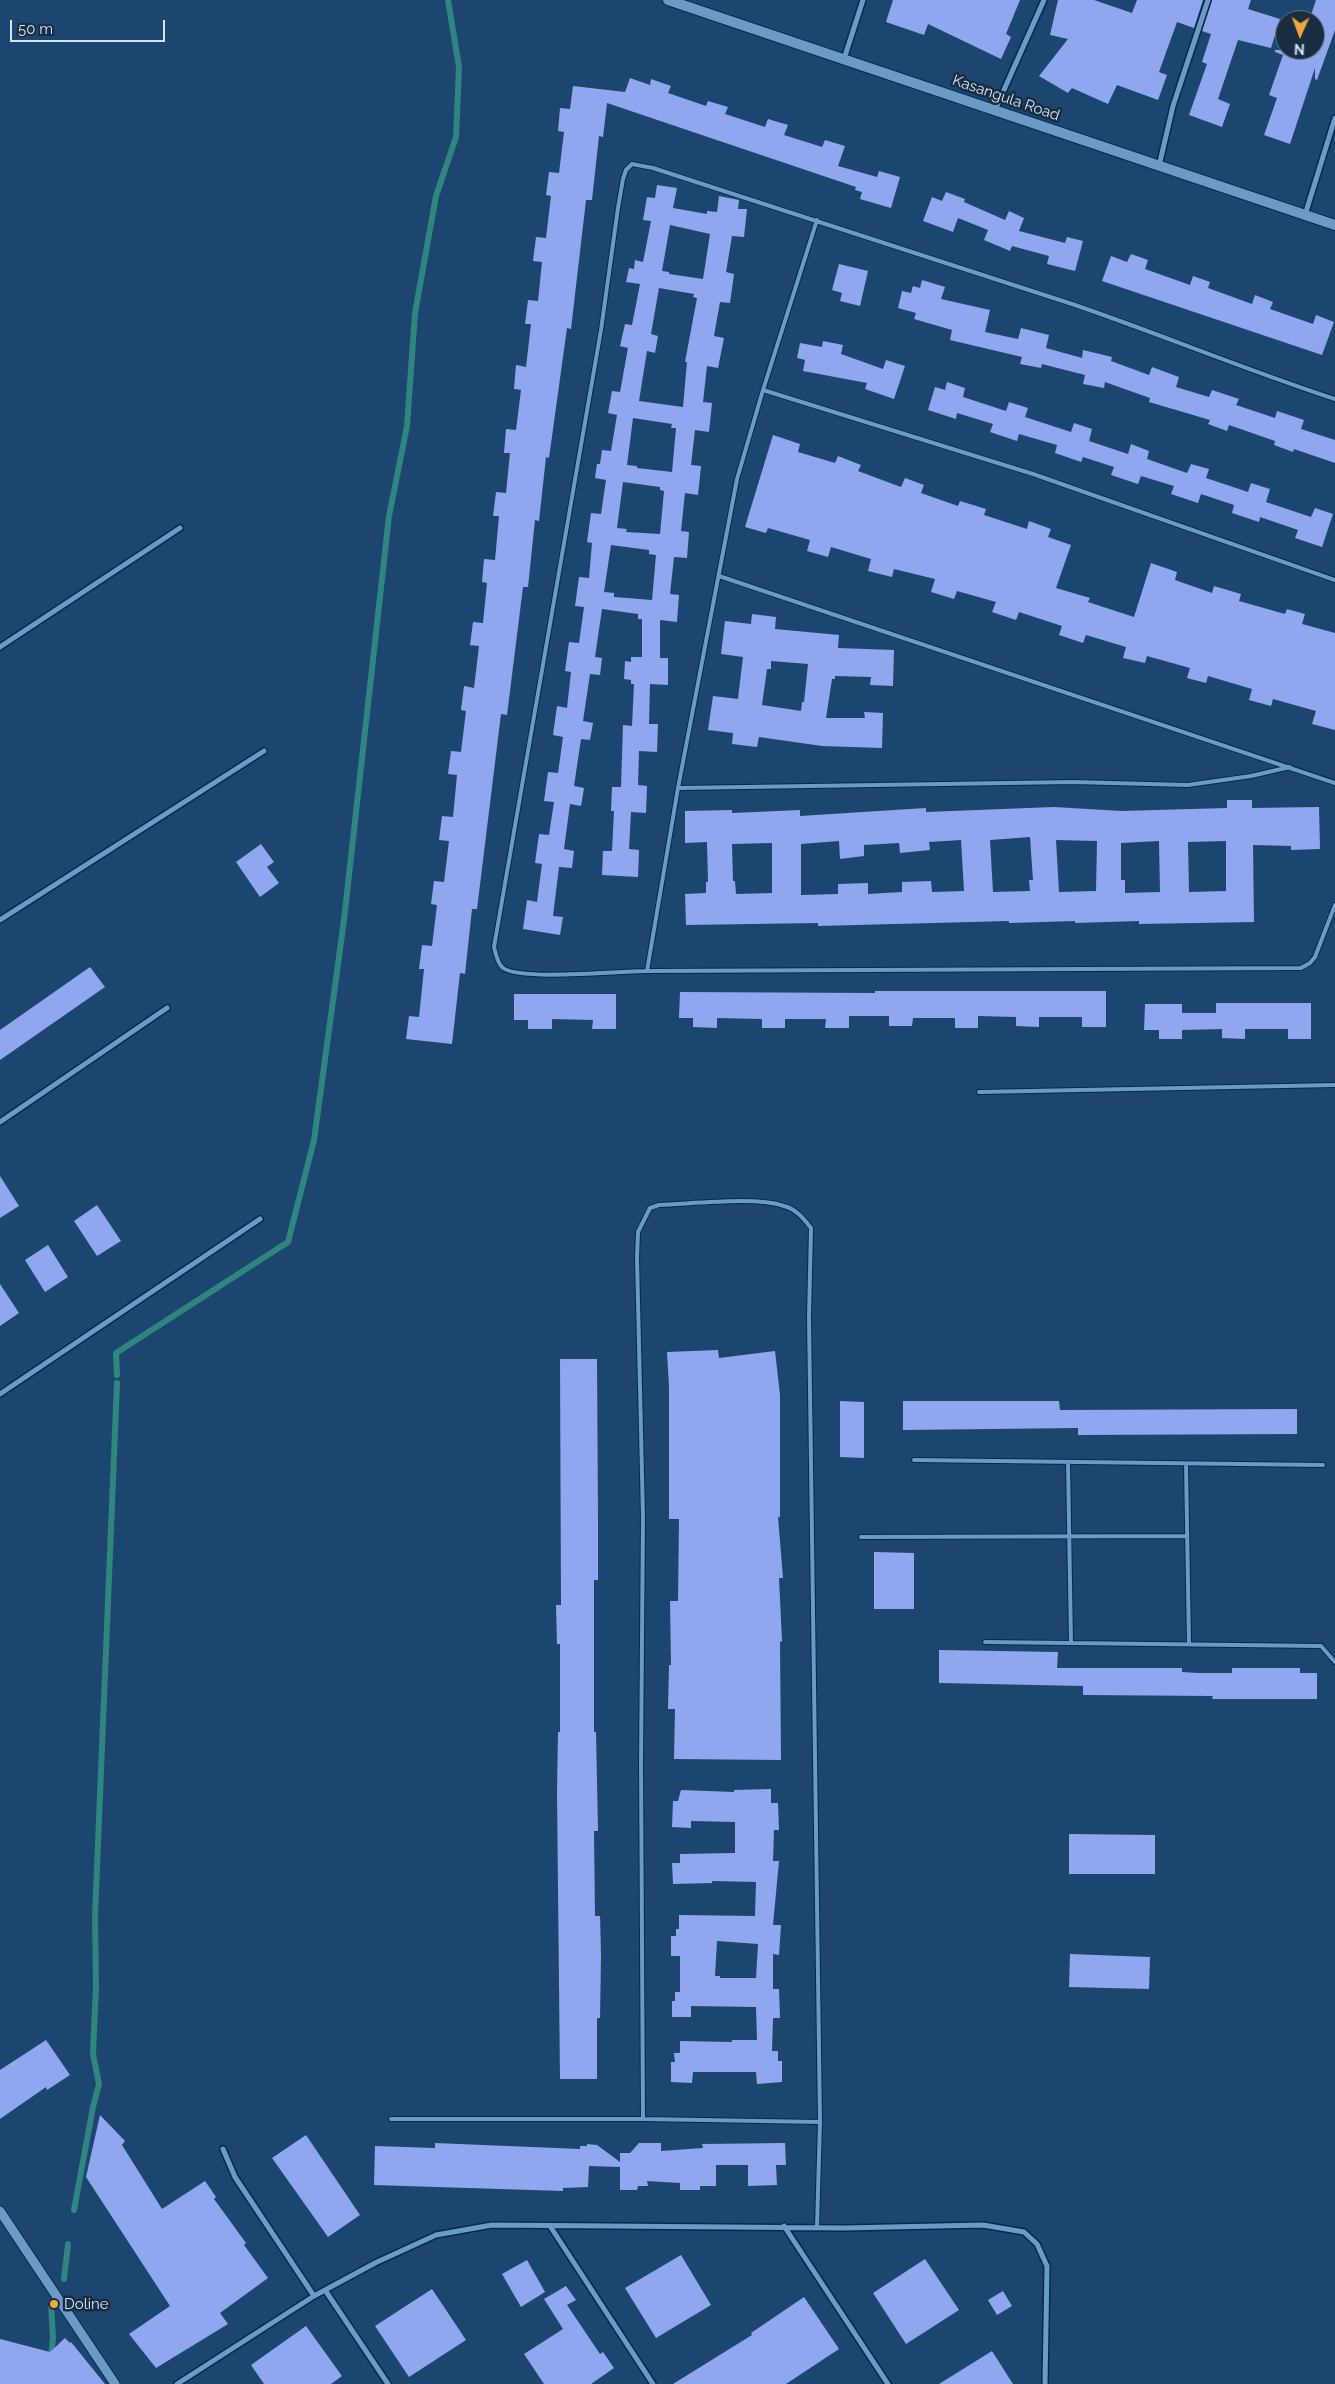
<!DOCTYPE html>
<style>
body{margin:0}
#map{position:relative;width:1335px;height:2384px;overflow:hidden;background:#1c466f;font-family:Raleway,sans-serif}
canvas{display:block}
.north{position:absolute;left:1275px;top:10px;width:50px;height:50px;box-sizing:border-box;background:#1a2c3f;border:1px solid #62768b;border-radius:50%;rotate:182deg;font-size:14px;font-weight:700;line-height:20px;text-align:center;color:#cee5fe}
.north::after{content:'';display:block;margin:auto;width:18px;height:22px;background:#f1a540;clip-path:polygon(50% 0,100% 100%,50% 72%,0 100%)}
.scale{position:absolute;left:10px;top:20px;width:155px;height:22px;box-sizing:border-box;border:2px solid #cee5fe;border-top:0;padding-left:6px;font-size:15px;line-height:18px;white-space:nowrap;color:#cee5fe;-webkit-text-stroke:4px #1a2c3f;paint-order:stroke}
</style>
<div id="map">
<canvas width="1335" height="2384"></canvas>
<div class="north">N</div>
<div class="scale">50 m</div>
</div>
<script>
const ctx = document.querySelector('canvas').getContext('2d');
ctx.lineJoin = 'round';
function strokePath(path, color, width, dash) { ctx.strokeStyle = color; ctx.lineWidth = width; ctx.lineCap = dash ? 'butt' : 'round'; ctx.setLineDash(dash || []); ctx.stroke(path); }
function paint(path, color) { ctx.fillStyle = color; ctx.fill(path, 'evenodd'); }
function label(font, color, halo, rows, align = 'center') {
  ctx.font = font + ' Raleway,sans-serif'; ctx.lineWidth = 5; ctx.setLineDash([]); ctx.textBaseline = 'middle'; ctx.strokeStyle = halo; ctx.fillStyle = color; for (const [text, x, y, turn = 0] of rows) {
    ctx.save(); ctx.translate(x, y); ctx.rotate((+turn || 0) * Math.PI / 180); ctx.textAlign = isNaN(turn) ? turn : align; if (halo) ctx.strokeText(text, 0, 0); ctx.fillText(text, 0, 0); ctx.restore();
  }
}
const stream = new Path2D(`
 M117,1375l-1,-22 172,-111 26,-102 30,-220 45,-404 18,-90 8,-113 21,-117 20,-59 3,-70 -11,-67
 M74,2210l19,-103 6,-23 -6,-30 3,-68 -1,-70 22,-533
 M64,2279l4,-35
 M51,2303l2,35 -2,19`);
const building = new Path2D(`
 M893,0h127l-14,34 5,3 -10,22 -73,-35 -4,11 -38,-13z
 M1058,0h36l38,13 5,-13h66l-9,28 -17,-6 -18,50 8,3 -9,25 -41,-15 -9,19 -36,-16 -4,5 -29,-17 29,-37 -18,-4z
 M1212,0h39l-3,9 32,10 -9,29 -33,-8 -20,59 12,5 -8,23 -33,-12 18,-51 -5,-2 9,-28 -9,-3z
 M1316,0h19v30l-18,50 -2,-1v-11l-25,76 -26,-9 13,-37 -8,-3 14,-40 -8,-3v-2h40v-31l-5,-1z
 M630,78l20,7 1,-6 20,7 -3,7 38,13 2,-5 20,6 -3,7 40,13 3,-8 20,6 -4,10 38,12 3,-7 20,6 -7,20 39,11 2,-6 21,6 -9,31 -31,-9 2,-7 -7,-2 1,-3 -249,-84 -4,34 -4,-1 -7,64h-6l-15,129 -4,-1 -18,130 -3,-1 -7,64 -4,-1 -7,67h-5l-16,128 -6,-1 -24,195h-5l-7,65 -5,-1 -8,71 -46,-5 3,-23 10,1 5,-48h-5l3,-24 10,1 5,-41 -6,-1 3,-23 10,1 5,-41 -10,-1 3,-24 11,1 4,-42 -9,-1 3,-23 10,1 5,-41 -5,-1 3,-24 10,2 5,-42 -9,-1 3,-23 10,1 4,-40 -5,-1 2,-23 11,1 4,-44h-6l3,-24 10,1 4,-40h-6l2,-24 10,1 5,-40 -7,-1 2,-24 10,2 5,-43h-6l3,-24 10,1 4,-39 -9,-1 3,-24 10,1 5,-42 -5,-1 3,-23 10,1 5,-41 -6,-1 2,-23 10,1 3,-23 52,6z
 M657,185l20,3 -4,20 34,6v-3l10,1 2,-16 20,4 -1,9h9l-3,28 -12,-1 -6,36 8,2 -4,29 -10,-1 -6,34 10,2 -6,30 -11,-2 -4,36 9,1 -3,29 -14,-2 -4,35 10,1 -3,29 -13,-2 -4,38 8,1 -2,26 -13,-1 -4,37 9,1 -2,27 -17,-2v38h8v27l-18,-1 -1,40h9l-1,28 -18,-1 -1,34 9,1 -1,27 -15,-1 -2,37 10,1 -1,27 -36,-2 1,-24h9l2,-40h-3l1,-24h9l2,-62 9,1 2,-42h-3v-4l-7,-1 1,-18 6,1v-5h11v-38h-4v-5l-36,-5 -7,48 7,1 -2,17 -10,-1 -7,47 10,2 -3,17 -9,-1 -7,47 10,2 -3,18 -11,-2 -6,45 10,2 -2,17 -13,-1 -6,49 10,1 -3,18 -37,-6 4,-29 10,2 5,-38 -7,-1 4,-29 10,1 5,-33 -10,-1 4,-29 10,1 5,-36 -10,-2 4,-29 10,2 4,-36 -6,-1 4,-29 10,1 5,-36 -9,-1 4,-29 10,1 3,-35 -5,-1 4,-29 10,1 5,-34 -11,-2 2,-14h3l2,-14 9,1 6,-36 -9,-2 4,-22 8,1 8,-44 -8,-2 5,-22 7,1 8,-41 -14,-2 3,-14 5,1 1,-9 8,2 8,-41 -8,-1 4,-23 8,1zM670,225l40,9 -7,45 -34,-5v-2l-7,-1zM659,288l35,6 -1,3 4,1 -12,64h2l-4,45 -44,-6 8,-50 8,2 3,-17 -7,-2zM633,418l39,6 -1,4h5l-4,44 -35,-4v-2l-10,-1zM623,482l37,5v3l4,1 -4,43 -34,-2 1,-3 -10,-1zM611,545l38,5v4l7,1 -4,45 -38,-3v-4l-10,-1z
 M946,192l19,7 -1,3 41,18 4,-9 15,7 -5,13 46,12 2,-6 16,4 -8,30 -28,-7 2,-8 -37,-10 -2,5 -26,-11 4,-10 -30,-12 -5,14 -30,-11 9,-24 10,4z
 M1131,254l17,6 -3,9 45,16 3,-9 17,6 -2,6 44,16 3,-9 18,7 -3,7 43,15 3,-9 18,7 -12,33 -220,-74 9,-25 16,6z
 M839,264l29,7 -8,35 -20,-5 2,-8 -10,-3z
 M922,280l23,7 -4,12 49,11 -5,22 33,7 3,-11 28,7 -3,13 36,10 1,-8 29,7 -1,4 38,14 3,-8 27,10 -3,10 33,10 3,-7 27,9 -3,6 39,13 2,-7 27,9 -3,9 34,11v23l-41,-14 -1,3 -19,-7 1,-4 -46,-16 -2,6 -19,-7 2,-4 -61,-18 1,-4 -45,-16 -1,6 -21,-4 2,-9 -43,-11 -1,4 -21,-4 2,-7 -72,-17 2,-10 -38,-11 2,-6 -18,-5 4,-17 9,2 2,-7 7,2z
 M823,341l20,4 -2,9 42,15 3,-9 19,6 -11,33 -29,-10 2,-6 -64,-12 2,-11 -8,-2 3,-15 22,4z
 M947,382l18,6 -2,9 43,14 3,-9 19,6 -3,9 46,15 3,-9 18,6 -3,12 39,13 3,-10 18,7 -2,8 40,14 4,-9 18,5 -3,9 42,14 3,-9 19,6 -4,13 45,15 4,-9 18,6 -11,33 -27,-9 3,-8 -38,-13 -1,5 -27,-9 2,-8 -33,-11 -3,9 -27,-9 3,-8 -33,-10 -3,8 -27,-9 3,-8 -31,-10 -2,5 -26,-9 2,-8 -38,-11 -2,7 -27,-9 3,-8 -36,-11 -1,6 -28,-9 7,-23 10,3z
 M773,435l27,9 -2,8 37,11 3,-7 23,9 -3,6 43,16 4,-9 19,7 -3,8 37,13 2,-5 26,8 -2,6 43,14 2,-8 22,8 -3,8 23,8 -15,43 34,10 -2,4 46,15 17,-54 26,9 -2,8 37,13 2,-7 27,8 -2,7 46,13 2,-5 18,5 -3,10 33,9v97l-23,-6 4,-13 -43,-12 -2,7 -22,-6 3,-11 -44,-13 -2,7 -19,-5 3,-10 -43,-12 -2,7 -22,-5 3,-11 -40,-12 -3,8 -24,-8 3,-9 -43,-14 -3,8 -24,-8 4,-10 -39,-11 -3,8 -23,-7 4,-13 -41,-10 -2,8 -24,-6 3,-12 -40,-12 -3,10 -21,-6 3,-11 -42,-12 -2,5 -21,-6z
 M752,614l24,3 -1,12 64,6 -1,13 56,2 -1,36 -23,-1 1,-8 -36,-1v3h-3l-6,39h39l-1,-6 19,1 -1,35 -60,-2 -63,-9 -2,10 -25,-3 1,-11 -25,-3 5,-34 25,3 1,-9 4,-33 -22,-3 4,-33 26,3zM771,661l37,3 -4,38h-2l-1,9 -39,-6 5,-36h4z
 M1227,800h25v8l67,-1 1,42 -29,1v-4l-38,-1 1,77 -115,2v-3l-64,2v-2l-66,2v-2l-191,5v-3l-132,2 -1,-31 21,-1v-11h2l-1,-40 -22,1v-32l47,-1v3l68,-3v6l126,-8v4l128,-5 67,4 106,-3zM1030,837l3,43h-4l1,11 -37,1 -3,-52zM961,840l3,51 -32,1 -1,-11 -29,1v10l-34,2v-11l-30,1v10l-37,1v-51l38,-3 1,18 24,-3v-11l35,-2 1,10 30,-3 -1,-8zM1056,840l41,1 -1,50 -37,1zM1159,841l1,51 -35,1v-13h-4v-37zM1226,841v50l-37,1 -1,-50zM772,843v50l-36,1 -1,-13h-2l-1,-37z
 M261,844l13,18 -7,5 12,16 -19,14 -24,-35z
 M90,967l15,20 -105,73v-30z
 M875,991h231v36h-24v-10h-43v10l-23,-1v-9l-38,-1v12h-23v-10h-42l-1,8h-23v-10h-40v12h-24l1,-9h-41v9h-23v-9l-45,-1v10l-24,-1v-9h-14l1,-26 195,1z
 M514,994h102v35h-24l1,-9 -41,-1v10h-24v-9h-14z
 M1216,1003h95v36h-23v-10h-43v10l-23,-1v-9l-40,1v9h-23v-9h-15l1,-26h37v9h34z
 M0,1176l19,30 -19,12z
 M97,1205l24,36 -24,15 -23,-35z
 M48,1245l20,32 -23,15 -20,-32z
 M0,1284l19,29 -19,13z
 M718,1350l1,8 56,-7 5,44v122h-2l5,61h-4l3,63 -2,1 1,118 -107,-1 1,-50h-7l1,-44h2l-1,-64h8l1,-82h-10v-133l-2,-34z
 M560,1359h37l1,160v61h-4v152h2l2,99h-4l1,85h5l1,39 -1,63h-3v61h-37l-3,-288 1,-59h2v-88h-3l-1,-39h5z
 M840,1401l24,1v56l-24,-1z
 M903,1401h156l1,9 237,-1v25l-219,1v-7l-175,2z
 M874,1552l40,1v56h-40z
 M939,1650l119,2 -1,16h125v4l16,1h34v-5h68v5h17v26h-105l1,-3 -130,-1v-9l-144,-3z
 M771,1789v14h7l1,27h-5l-1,31h6l-6,64h8l-2,30 -6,-1v35h6l1,29h-7l-1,33h6v10h4v21l-25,2 -1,-12h-63l-1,11 -21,-1v-20h4l-1,-9h6v-12l52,1v-2h25l-1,-33 -65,-1v11h-19v-16h3v-9h5v-36h-9v-20h5v-7h3v-14l76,1 1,-34 -44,-1v2l-39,1 -1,-21h8v-9l55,-1v-31l-44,-1v7l-19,-1 1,-26h5l3,-11 53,2v-2zM717,1941l41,3 -2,34h-36v-2h-5z
 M1069,1834l86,1v39h-86z
 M1070,1954l80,3 -1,32 -80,-2z
 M46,2040l24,35 -23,15 -1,-3 -46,32v-49z
 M100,2115l25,26 -3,4 40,64 43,-28 11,16 -2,2 32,44 -2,2 24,33 -48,35 8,11 -72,44 -27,-34 41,-28 -84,-129z
 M306,2135l54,80 -32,22 -56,-79z
 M435,2143l145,6v-3h7v-2l10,1 23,17v-9h10l9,-10h22v8l42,-3 -1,-4 83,-1 1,22h-10l1,20 -29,1v-21h-32v21h-16v4h-20v-7l-33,-2 1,5h-10l-1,4h-17v-23l-31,-1 -1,21 -25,1v3l-189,-6 1,-39 60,2z
 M681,2255l30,50 -55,33 -31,-50z
 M925,2259l34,51 -53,34 -33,-51z
 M527,2260l18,32 -24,15 -19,-33z
 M566,2286l10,14 -9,5 33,49 3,-2 11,16 -23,16h-47l-20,-30 39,-25 -19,-30z
 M432,2289l34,51 -57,37 -34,-51z
 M1003,2291l9,15 -15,9 -9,-15z
 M804,2297l35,52 -53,35h-113l79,-49 -1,-2z
 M306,2326l36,50 -11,8h-67l-13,-19z
 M65,2338l5,5 1,-1 34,42h-105v-45l50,13z
 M992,2351l21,33h-74z`);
const service = new Path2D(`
 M763,390l270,84 302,106
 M1335,399c-89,-29 -175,-65 -263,-95l-419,-136 -21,-4 -6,6 -3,9 -5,29 -17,122 -107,617c2,7 3,16 9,21 18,13 118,3 144,3l654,-3 9,-5 5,-6 20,-52
 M719,576l616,207
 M678,788l395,-6 115,3 63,-9 39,-9
 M647,971l31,-183 59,-309 26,-89 54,-170
 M979,1092l356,-7
 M914,1460l409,5
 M1068,1462l3,181
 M1186,1464l3,180
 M861,1537l326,-1
 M985,1642l336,4 14,16
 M391,2119h252l177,3
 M643,2119l-2,-356 2,-246 -6,-259 1,-26 12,-24 9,-3c32,-1 97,-9 125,1 12,3 20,13 27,22l-2,89 11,805 -3,106`);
const minor = new Path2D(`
 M844,59l19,-59
 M995,110l49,-110
 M1159,166l14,-60 35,-106
 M1305,215l30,-97
 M0,647l180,-119
 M0,920l264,-169
 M0,1122l167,-114
 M0,1394l260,-175
 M223,2149l12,28 79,119
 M550,2226l103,158
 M784,2226l104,158
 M325,2290l63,94
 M177,2384l137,-88 61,-33 61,-28 56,-10 352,3 139,-3 41,7 13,12 10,22 -2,118`);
const tertiary = new Path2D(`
 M0,2211l115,173`);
const secondary = new Path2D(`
 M668,0l667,225`);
const markers = [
 [54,2304,5,"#f1a540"]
];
const streetNames = [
 ["Kasangula Road",1006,98,19]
];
const poiNames = [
 ["Doline",64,2304]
];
strokePath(stream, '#308580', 6);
paint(building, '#90a7ef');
strokePath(service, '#002b52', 6);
strokePath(minor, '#002b52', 8);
strokePath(tertiary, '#002b52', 11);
strokePath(secondary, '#002b52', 12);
strokePath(service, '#6d99c7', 4);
strokePath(minor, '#6d99c7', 5);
strokePath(tertiary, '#6d99c7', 9);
strokePath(secondary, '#6d99c7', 10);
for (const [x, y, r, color] of markers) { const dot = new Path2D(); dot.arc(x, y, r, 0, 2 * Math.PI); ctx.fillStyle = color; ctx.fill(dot); strokePath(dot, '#1a2c3f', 2); }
label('15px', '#cee5fe', '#1a2c3f', streetNames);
label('15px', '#cee5fe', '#1a2c3f', poiNames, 'left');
</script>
